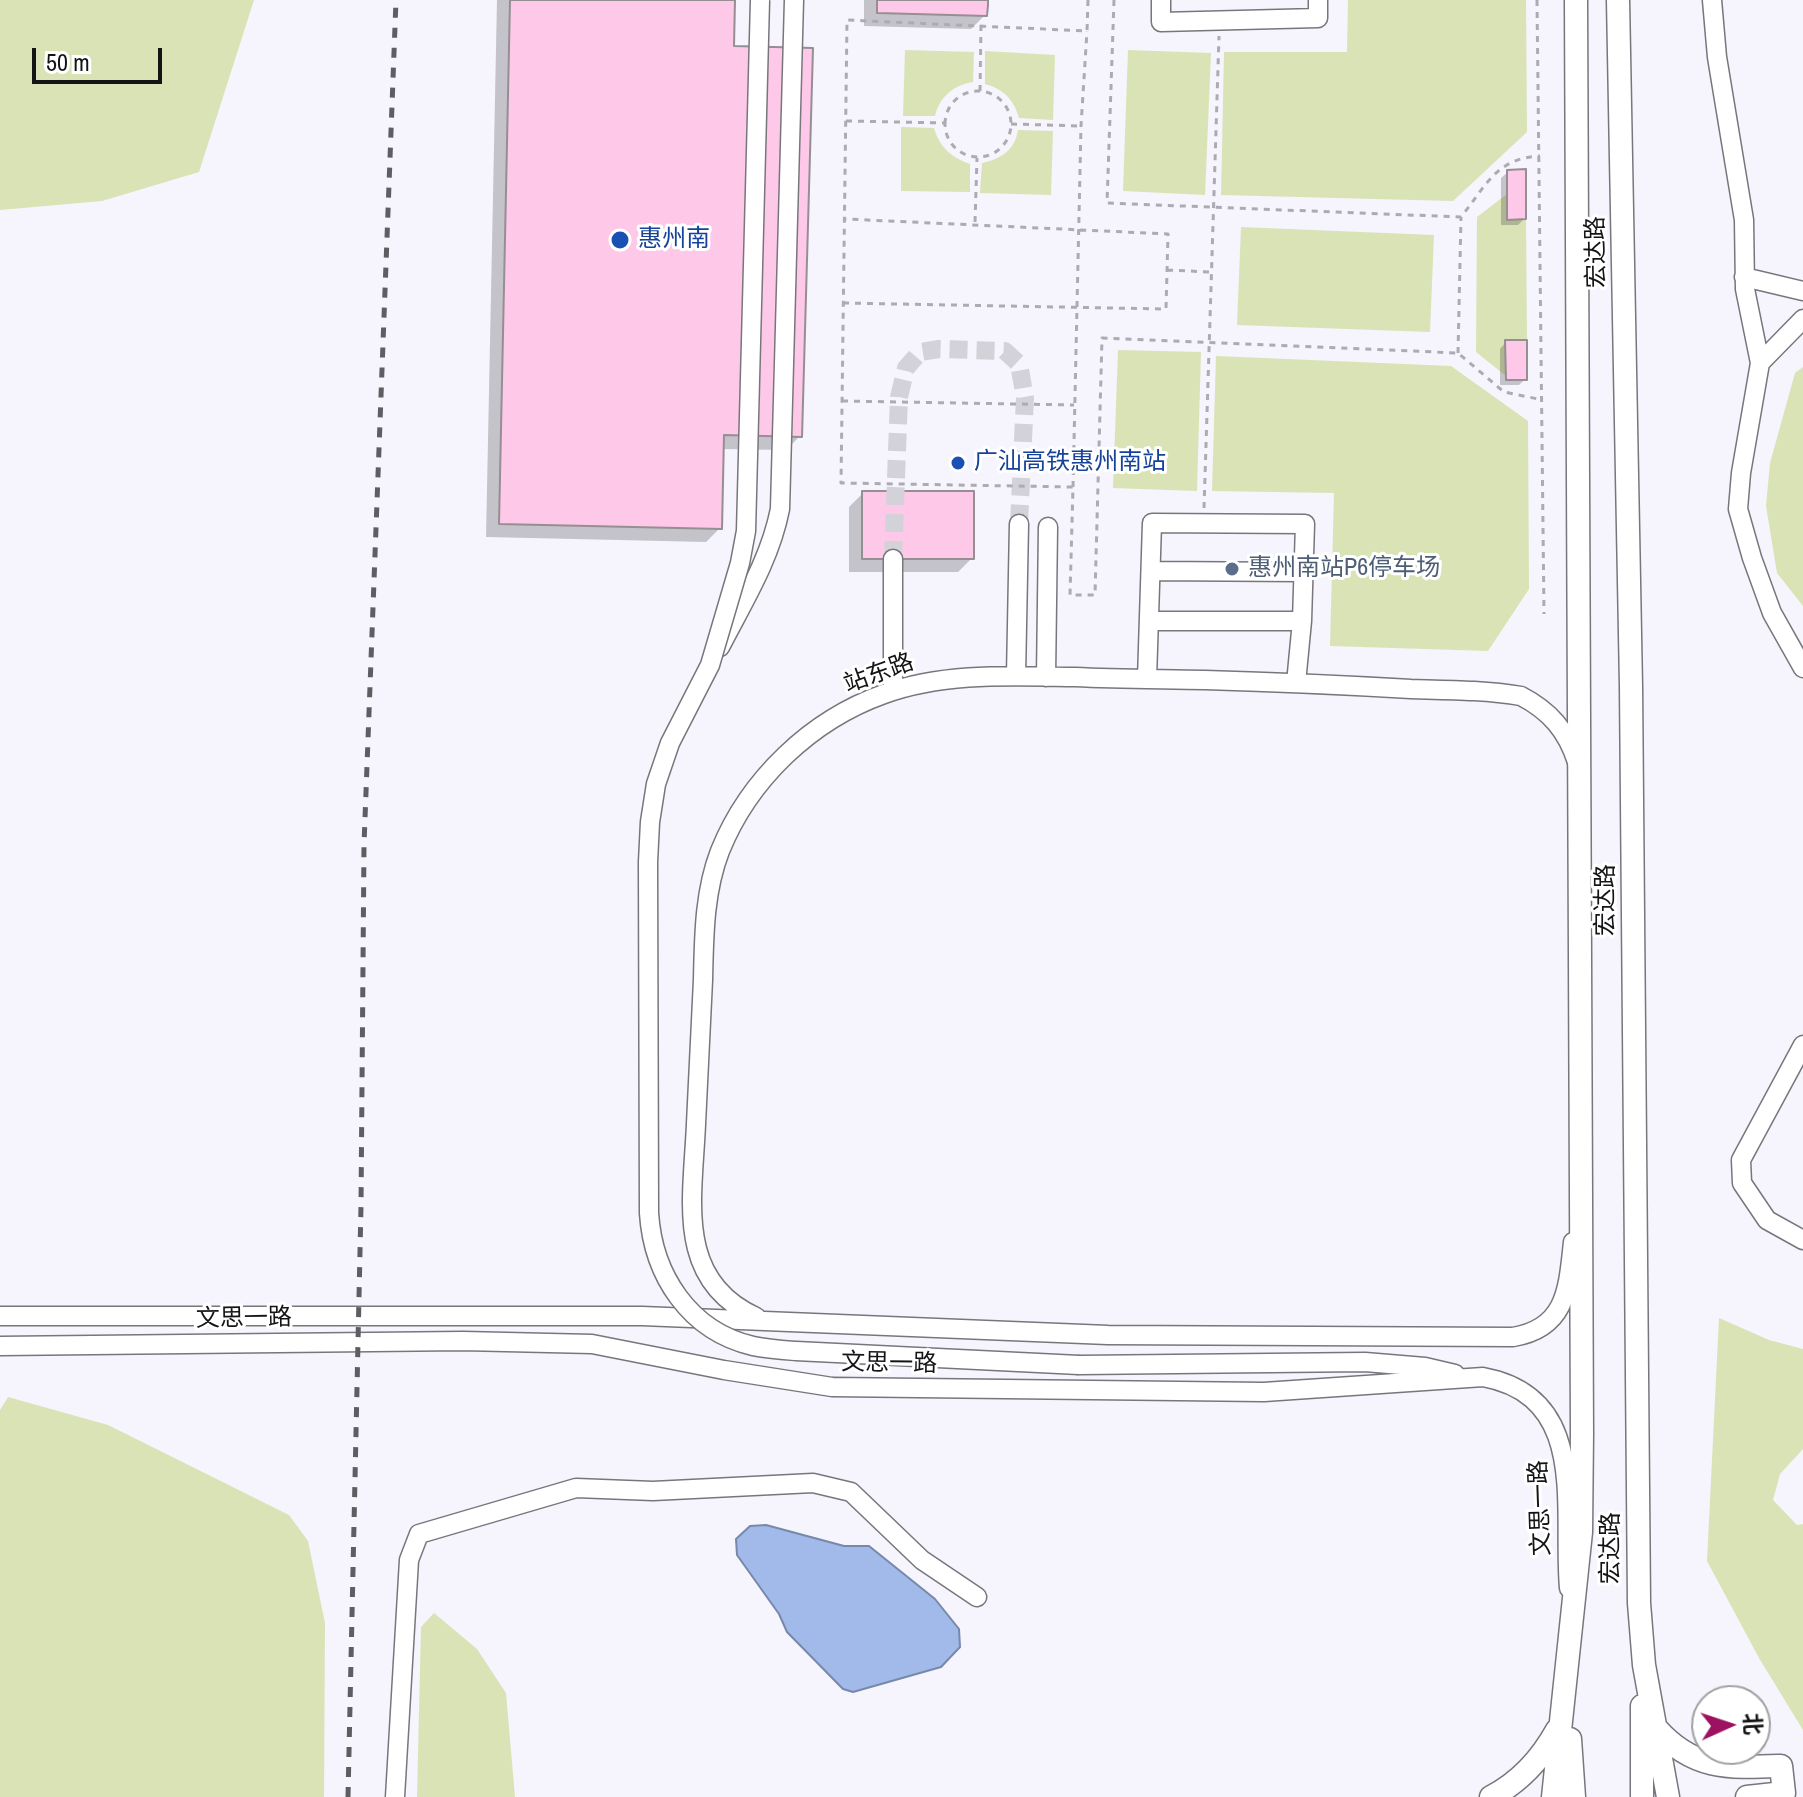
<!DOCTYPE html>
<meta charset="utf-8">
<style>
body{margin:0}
#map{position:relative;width:1803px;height:1797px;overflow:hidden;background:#f6f4fc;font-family:"Archivo Narrow","Noto Sans SC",sans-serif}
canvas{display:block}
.north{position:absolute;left:1691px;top:1685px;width:80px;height:80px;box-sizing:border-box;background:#fff;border:2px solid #a1a1a1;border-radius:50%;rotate:87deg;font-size:22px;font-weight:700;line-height:32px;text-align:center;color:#141315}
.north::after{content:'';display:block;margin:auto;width:28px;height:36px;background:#9d1260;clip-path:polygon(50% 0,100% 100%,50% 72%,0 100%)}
.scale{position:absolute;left:32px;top:48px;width:130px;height:36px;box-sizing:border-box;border:4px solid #141315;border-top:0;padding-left:10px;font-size:24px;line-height:28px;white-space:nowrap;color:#141315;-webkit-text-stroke:6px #fff;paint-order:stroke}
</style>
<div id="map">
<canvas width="1803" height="1797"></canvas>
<div class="north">北</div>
<div class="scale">50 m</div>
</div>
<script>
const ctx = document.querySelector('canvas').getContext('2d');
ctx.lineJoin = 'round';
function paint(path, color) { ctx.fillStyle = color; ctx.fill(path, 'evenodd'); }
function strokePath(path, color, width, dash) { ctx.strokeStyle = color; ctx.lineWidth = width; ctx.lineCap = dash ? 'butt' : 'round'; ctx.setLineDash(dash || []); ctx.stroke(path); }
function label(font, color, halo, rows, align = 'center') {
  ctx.font = font + ' "Archivo Narrow","Noto Sans SC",sans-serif'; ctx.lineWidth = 6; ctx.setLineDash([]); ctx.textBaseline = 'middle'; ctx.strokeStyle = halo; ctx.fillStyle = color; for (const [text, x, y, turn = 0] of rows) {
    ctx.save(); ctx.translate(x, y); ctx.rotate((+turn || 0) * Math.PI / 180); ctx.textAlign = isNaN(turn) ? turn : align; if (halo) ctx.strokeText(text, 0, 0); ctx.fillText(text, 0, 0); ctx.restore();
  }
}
const green = new Path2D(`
 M0,0h254l-55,172 -97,29 -102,9z
 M1348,0h178l1,132 -74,69 -232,-6 3,-143h123z
 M905,50l69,2 -1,30c-20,3 -34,16 -38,34h-32z
 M1128,50l83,3 -6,142 -82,-4z
 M985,51l70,4 -2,65 -34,-2c-5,-19 -16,-29 -34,-34z
 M901,127l33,1c5,19 18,30 36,36v28l-69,-1z
 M1018,130l35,1 -2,64 -71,-2 2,-30c19,-4 33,-13 36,-33z
 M1507,194v25h19l1,121h-21v36l-30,-24 1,-135z
 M1241,227l193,8 -4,97 -193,-7z
 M1118,350l83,2 -4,139 -84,-3z
 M1216,356l235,10 77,55 1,168 -41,62 -158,-5 4,-153 -122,-2z
 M1803,367v239l-26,-33 -11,-67 4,-43 25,-90z
 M1719,1318l50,22 34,9v100l-23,25 -7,26 24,25 6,-1v206l-44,-72 -52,-97z
 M8,1397l100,28 181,90 19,26 17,82 -1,174h-324v-387z
 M434,1613l43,36 29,44 9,104h-98l4,-170z`);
const water = new Path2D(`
 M766,1525l78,21h25l66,53 24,30 1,18 -19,20 -88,25 -10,-3 -56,-57 -8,-18 -42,-59 -1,-16 14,-13z`);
const shadow = new Path2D(`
 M497,0h236l-1,48 68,388 -14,14 -65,-1 -1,79 -14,14 -220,-5z
 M864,0h121v15l-14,14 -107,-3z
 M1508,172l16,47 -6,6h-17v-47z
 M1506,342l19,37 -6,6h-19v-36z
 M863,493l109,65 -14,14h-109v-65z`);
const building = new Path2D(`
 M510,0h225l-1,46 79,2 -11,389 -78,-2 -2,94 -223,-5z
 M877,0h111v5l-1,11 -110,-3z
 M1526,169v50l-19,1v-50z
 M1505,340h22v40h-21z
 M862,491h112v68h-112z`);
const minorTunnel = new Path2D(`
 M893,559l6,-162 7,-29 14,-16 19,-3 66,2 14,13 6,34 -6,126`);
const path = new Path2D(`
 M1088,0l-1,31 -240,-11 -6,463 232,4 -3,108h25l7,-257 356,15 46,39 39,8
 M1114,0l-7,203 354,14c25,-31 35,-59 79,-61
 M1537,0l7,614
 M945 124a33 33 0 1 1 66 0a33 33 0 1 1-66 0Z
 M980,91l1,-67
 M846,121l99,2
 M1011,124l70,2
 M975,222l2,-64
 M1167,270l43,2
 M843,303l323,6 2,-75 -322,-15
 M1458,353l3,-136
 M842,401l232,4
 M1073,487l8,-361 6,-95
 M1204,508l15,-472`);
const minor = new Path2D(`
 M1161,0v22l157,-4v-18
 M1712,0l5,57 27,163 1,69 15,74 -19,110 -3,36 14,49 20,55 31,55
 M1744,277l59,14
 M1760,363l43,-44
 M1151,571l152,1
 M1149,621h153
 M720,647c23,-45 50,-87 60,-138l14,-509
 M1016,676l3,-152
 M1046,677l2,-150
 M1147,679l5,-156 153,1 -3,97 -6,62
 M893,690v-131
 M1803,1045l-62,115 1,23 25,37 36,20
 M0,1316h642l466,19 405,2c54,-9 55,-49 60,-95
 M756,1317c-82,-37 -63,-119 -60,-193 2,-48 5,-96 7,-144 1,-43 1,-88 17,-129 29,-72 91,-131 164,-157 60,-22 128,-18 191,-17 43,2 87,2 130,3 69,2 138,5 206,9 37,1 74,1 110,7 29,15 46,35 56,66
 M0,1346l463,-5 129,3 132,26 108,17 432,5 219,-15c107,20 79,131 86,211
 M1079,1365l286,-3 60,5 30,7
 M395,1797l14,-237 10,-26 157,-46 77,3 160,-8 38,9 71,68 55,37`);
const major = new Path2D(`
 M1618,0l13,686 8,917 5,62 24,132
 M1642,1706v91
 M1656,1728c37,42 72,40 125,38l3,27 -37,4
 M1570,1739l4,58
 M1491,1797c29,-15 50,-38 66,-67
 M1553,1797l28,-265 1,-100 -6,-1432`);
const rail = new Path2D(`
 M348,1797l13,-591 3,-361 32,-845`);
const minorBridge = new Path2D(`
 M760,0l-14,531 -6,32 -30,102 -40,78 -14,41 -6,38 -2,40 1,351c4,62 40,118 104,133 14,3 29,4 43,5l283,14`);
const markers = [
 [620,240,10,"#1a4fb4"],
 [958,463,8,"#1a4fb4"],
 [1232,569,8,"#5c6f8a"]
];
const transitNames = [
 ["惠州南",638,240],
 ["广汕高铁惠州南站",974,463]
];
const streetNames = [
 ["宏达路",1597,252,-91],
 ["站东路",879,674,-20],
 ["宏达路",1607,900,-90],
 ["文思一路",244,1319,-1],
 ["文思一路",889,1364,1],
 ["文思一路",1541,1508,-92],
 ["宏达路",1612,1548,-90]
];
const serviceNames = [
 ["惠州南站P6停车场",1248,569]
];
paint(green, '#d9e3b6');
paint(water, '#a1bae9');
strokePath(water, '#7788a9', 2);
paint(shadow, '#0003');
paint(building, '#fec8e8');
strokePath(building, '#958e92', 2);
strokePath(minorTunnel, '#d4d2d9', 18, [18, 9]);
strokePath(minor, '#78767c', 21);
strokePath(major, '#78767c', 25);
strokePath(path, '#adabb1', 3, [6, 6]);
strokePath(minor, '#fff', 18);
strokePath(major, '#fff', 22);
strokePath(rail, '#5e5d61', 5, [10, 10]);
strokePath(minorBridge, '#78767c', 21, []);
strokePath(minorBridge, '#fff', 18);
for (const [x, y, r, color] of markers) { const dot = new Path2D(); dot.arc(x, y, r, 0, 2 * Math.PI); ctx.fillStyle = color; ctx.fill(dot); strokePath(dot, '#fff', 3); }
label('24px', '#164399', '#fff', transitNames, 'left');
label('24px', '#141315', '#fff', streetNames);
label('24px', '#4e5e75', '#fff', serviceNames, 'left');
</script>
